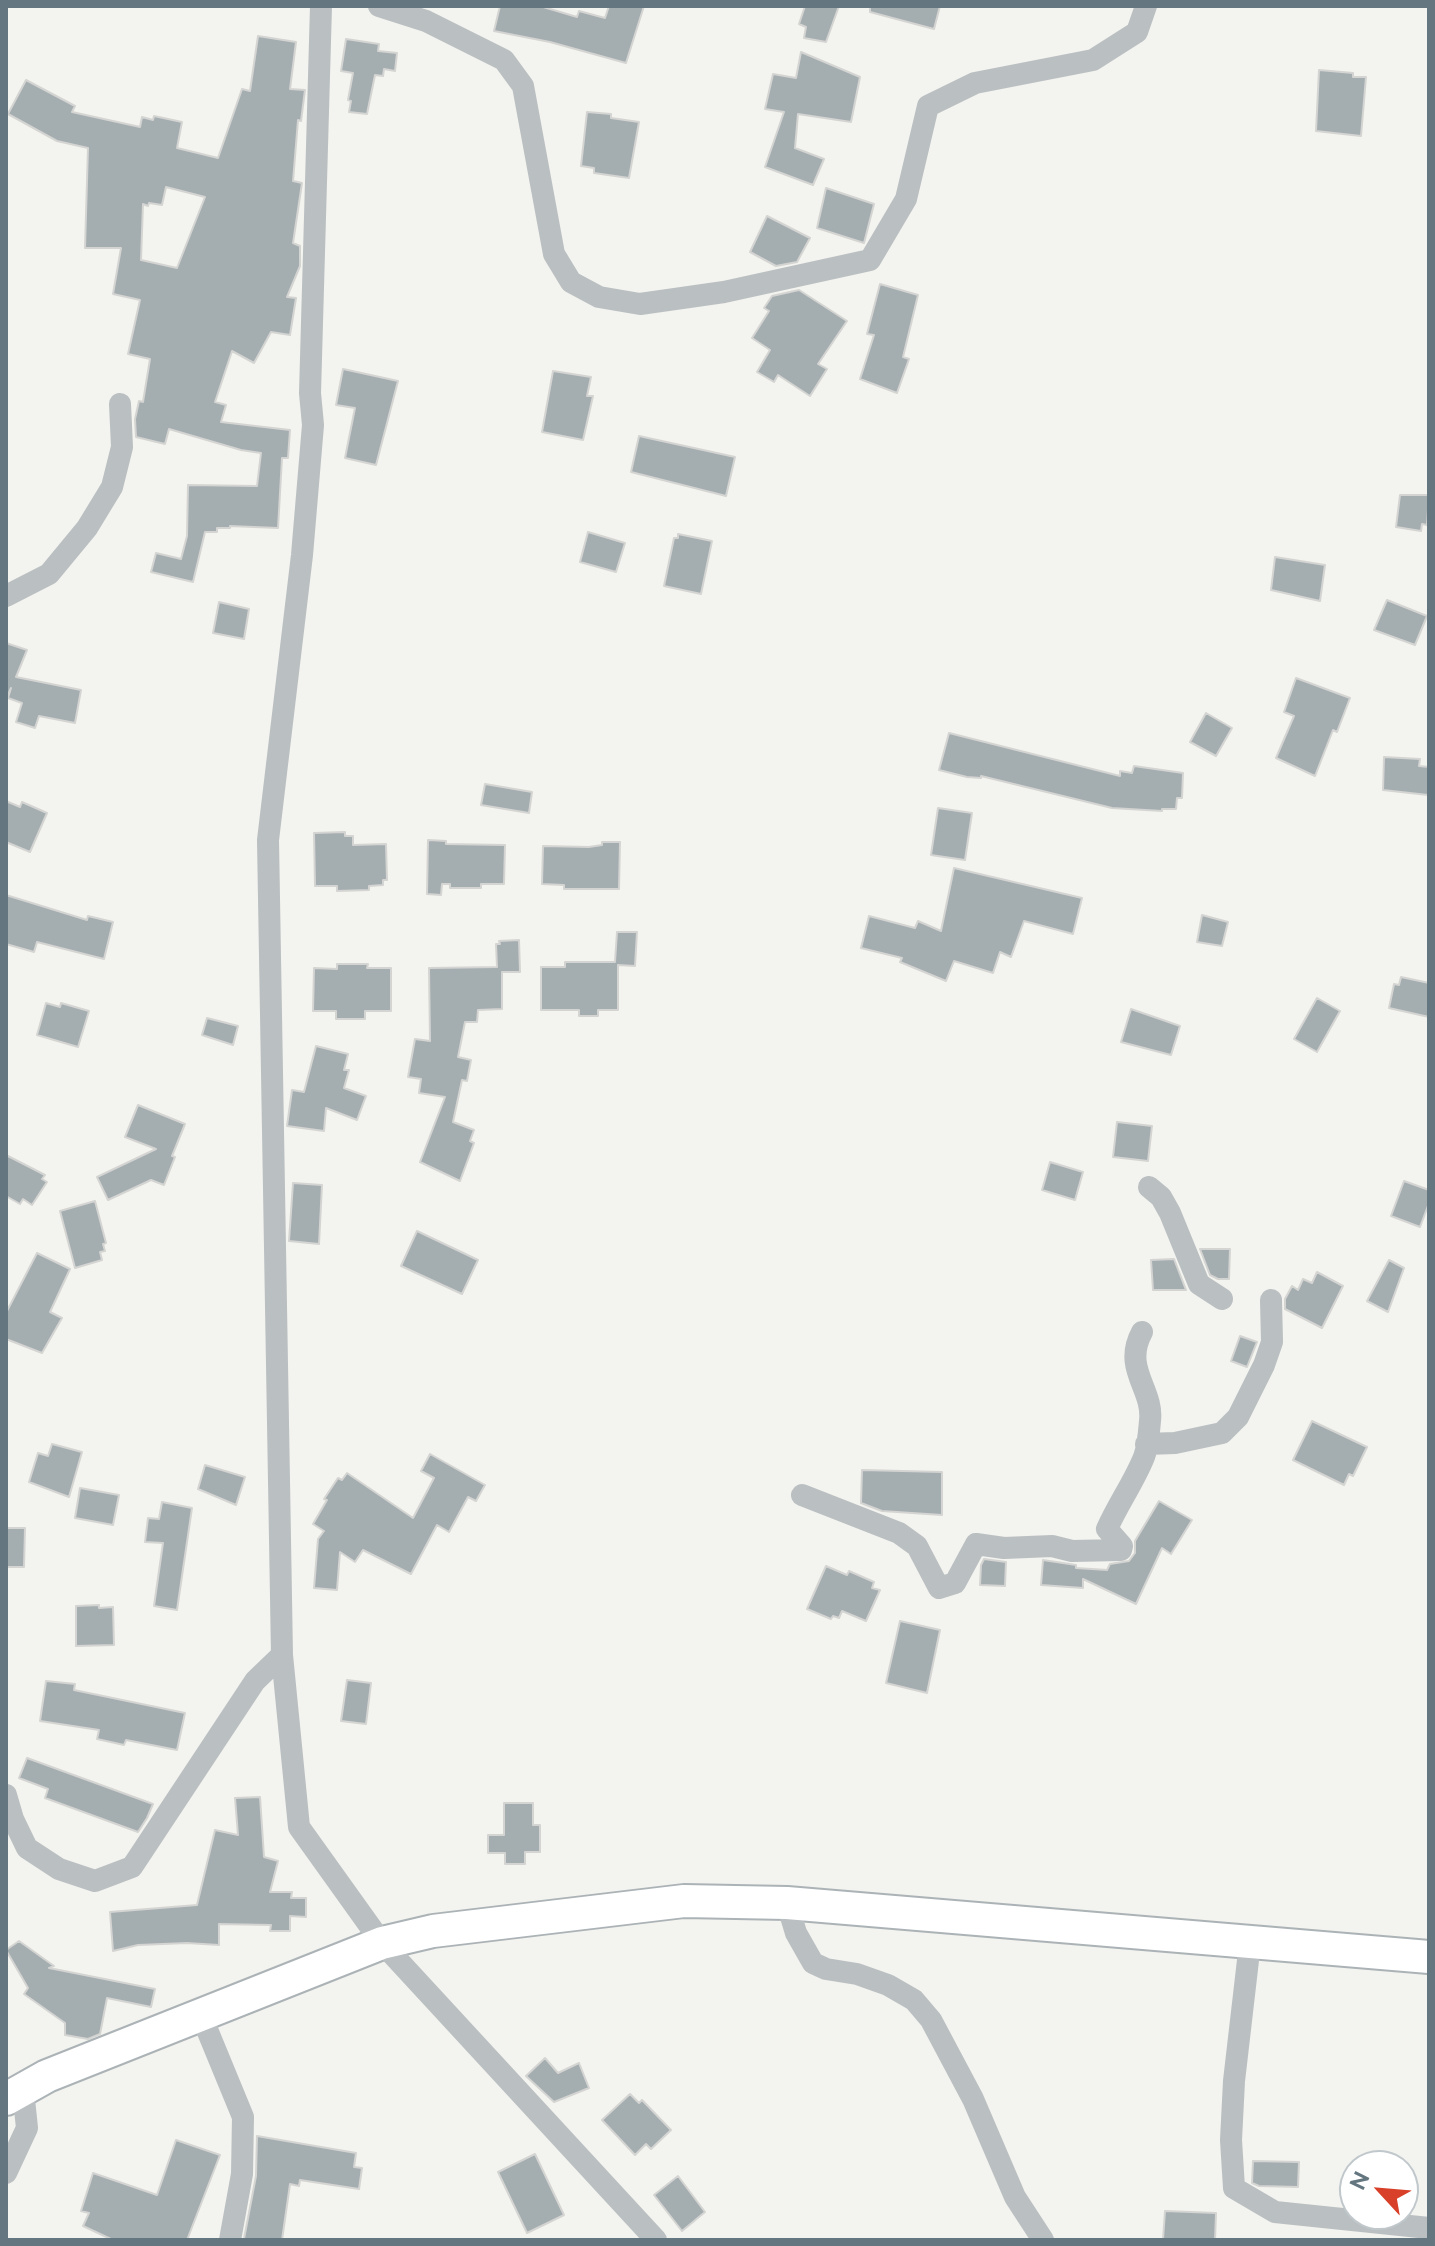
<!DOCTYPE html>
<style>
body{margin:0}
#map{position:relative;width:1435px;height:2246px;overflow:hidden;background:#f3f3ef;font-family:Raleway,sans-serif}
canvas{display:block}
.frame{position:absolute;inset:0;border:8px solid #64767f;pointer-events:none}
.north{position:absolute;left:1339px;top:2150px;width:80px;height:80px;box-sizing:border-box;background:#fff;border:2px solid #c1c8cc;border-radius:50%;rotate:296deg;font-size:22px;font-weight:700;line-height:32px;text-align:center;color:#64767f}
.north::after{content:'';display:block;margin:auto;width:28px;height:36px;background:#d8402a;clip-path:polygon(50% 0,100% 100%,50% 72%,0 100%)}
</style>
<div id="map">
<canvas width="1435" height="2246"></canvas>
<div class="frame"></div>
<div class="north">N</div>
</div>
<script>
const ctx = document.querySelector('canvas').getContext('2d');
ctx.lineJoin = 'round';
function paint(path, color) { ctx.fillStyle = color; ctx.fill(path, 'evenodd'); }
function strokePath(path, color, width, dash) { ctx.strokeStyle = color; ctx.lineWidth = width; ctx.lineCap = dash ? 'butt' : 'round'; ctx.setLineDash(dash || []); ctx.stroke(path); }
const building = new Path2D(`
 M500,6h40l37,11 2,-6 26,7 4,-12h35l-18,57 -76,-21 -56,-11z
 M805,6h34l-13,36 -22,-4 2,-11 -7,-3z
 M870,6h70l-6,23 -64,-17z
 M258,36l38,6 -6,47 15,1 -4,31 -3,-1 -5,61 9,2 -9,60 7,3v20l-13,31 9,1 -6,37 -19,-3 -17,31 -22,-12 -17,51 11,3 -5,17 69,8 -2,28h-6l-4,70 -48,-2v2h-13v4h-12l-12,50 -42,-10 5,-19 25,6 6,-23 1,-51 69,1 4,-33 -20,-3 -72,-21 -4,15 -29,-7 -1,-18 4,-18 4,1 7,-43 -22,-5 12,-54 -27,-6 8,-46h-36l3,-100 -31,-7 -49,-27 18,-34 49,26 -3,6 68,15 2,-10 11,3 1,-4 28,6 -5,26 41,10 24,-69 8,2zM166,187l39,10 -28,71 -36,-8 2,-56 5,2 1,-3 13,2z
 M346,39l33,5 -1,7 19,2 -2,18 -11,-2 -1,7 -8,-1 -8,39 -18,-2 2,-11 -3,-1 5,-27 -12,-2z
 M801,52l59,25 -9,45 -53,-8 -3,34 29,11 -11,26 -48,-18 19,-55 -19,-3 8,-35 23,4z
 M1319,70l34,3v4h13l-5,59 -45,-5z
 M587,112l24,2v4l28,4 -10,56 -35,-5v-5l-13,-2z
 M826,188l48,16 -10,39 -47,-15z
 M767,216l43,22 -13,24 -21,4 -26,-14z
 M880,284l38,11 -15,62 6,2 -12,34 -37,-14 14,-44 -7,-1z
 M799,290l48,31 -29,43 9,5 -17,27 -32,-21 -4,7 -17,-10 13,-22 -18,-12 17,-27 -5,-3 8,-12z
 M343,369l55,12 -22,84 -31,-7 10,-50 -19,-3z
 M553,371l38,6 -4,19h6l-10,44 -41,-8z
 M639,436l96,21 -9,39 -95,-24z
 M1400,495h29l-2,30 -5,-1 -1,7 -25,-4z
 M588,532l37,11 -9,29 -36,-10z
 M678,534l34,7 -11,53 -37,-8 10,-48h4z
 M1275,557l50,8 -5,36 -49,-11z
 M1387,600l40,16 -12,29 -41,-15z
 M219,602l30,7 -5,30 -31,-6z
 M6,643l21,7 -11,27 65,13 -6,33 -36,-7 -4,12 -19,-6 6,-19 -14,-5 3,-10 -5,11z
 M1296,678l54,20 -13,34 -4,-2 -18,46 -39,-18 18,-42 -10,-4z
 M1206,713l26,15 -16,28 -26,-14z
 M949,733l171,43v-5l12,2 2,-7 49,7 -1,25h-5l-1,11h-14v2l-50,-3 -131,-32v2l-14,-1 -28,-7z
 M1384,757l36,2 -1,7 10,1 -1,28 -45,-5z
 M485,784l47,8 -3,21 -48,-8z
 M6,801l14,6 2,-5 25,11 -17,39 -24,-10z
 M938,808l34,5 -7,47 -34,-5z
 M345,832v4h8v9l33,-1 1,36h-4v5l-14,1v4l-32,1v-5h-22l-1,-53z
 M428,840l18,1v3l59,1 -1,39h-23v4h-31v-4h-8l-1,11 -14,-1z
 M602,842h18l-1,47h-55v-4l-22,-1 1,-38 46,1 13,-2z
 M954,868l128,30 -9,36 -49,-13 -13,36 -11,-5 -7,21 -39,-12 -8,20 -46,-19 2,-4 -41,-10 8,-32 46,12 3,-7 23,10z
 M6,895l81,25 1,-4 25,6 -9,37 -67,-17 -3,10 -28,-8z
 M1202,915l26,7 -6,24 -25,-4z
 M617,932h20l-2,34 -17,-1v45h-20v6h-19v-6h-38v-43h24v-5h50z
 M519,940l1,32h-18v37l-24,1 -1,12h-12l-7,35 13,3 -4,21 -5,-1 -9,42 21,8 -4,11 4,2 -14,38 -40,-19 25,-65 -26,-4 2,-14 -13,-2 7,-38 15,2 -1,-73 68,-1 -1,-23h4l-1,-3z
 M337,964h31l-1,4h24v43h-26v8h-29v-8h-23l1,-43 23,1z
 M1401,977l28,6v34l-40,-9 5,-24 5,1z
 M1317,998l23,13 -23,41 -23,-13z
 M46,1003l14,4 1,-4 28,8 -11,36 -41,-12z
 M1131,1009l49,17 -9,29 -50,-13z
 M207,1018l31,8 -5,19 -31,-10z
 M316,1046l32,8 -4,16h5l-5,18 22,8 -9,24 -31,-12 -2,23 -37,-5 5,-36 12,2z
 M138,1105l47,19 -13,32 3,1 -11,28 -13,-5 -43,20 -11,-23 59,-28 -31,-12z
 M1117,1122l35,4 -4,35 -35,-4z
 M6,1155l39,20 -3,4 5,3 -15,23 -9,-6 -3,5 -14,-8z
 M1050,1162l33,10 -8,28 -33,-10z
 M1404,1181l25,9v13l-9,24 -29,-11z
 M293,1183l29,2 -3,59 -30,-3z
 M95,1201l11,42 -3,1 2,7 -5,1 2,8 -27,8 -15,-57z
 M417,1231l61,29 -16,34 -61,-28z
 M1200,1249h30l-1,30h-11l-8,-4z
 M37,1253l33,16 -20,43 12,6 -20,35 -36,-14v-26z
 M1174,1259l12,31h-33l-2,-30z
 M1389,1260l15,8 -16,44 -21,-11z
 M1317,1272l26,14 -21,42 -37,-19v-10l7,-13 6,4 5,-11 9,4z
 M1240,1336l17,6 -10,25 -16,-6z
 M1312,1421l55,26 -14,29 -4,-2 -5,11 -51,-25z
 M52,1444l30,8 -13,45 -40,-15 9,-29 10,3z
 M430,1454l55,31 -9,16 -8,-4 -19,35 -12,-7 -26,49 -48,-24 -8,12 -15,-10 -3,38 -23,-2 4,-49 6,-8 -11,-7 14,-24 -3,-1 14,-21 4,2 5,-7 66,45 21,-40 -13,-7z
 M205,1465l40,12 -9,28 -38,-16z
 M862,1470l80,2v43l-60,-4 -21,-8z
 M80,1488l39,7 -6,30 -38,-7z
 M1159,1501l33,19 -21,34 -9,-6 -26,56 -53,-25v9l-42,-3 2,-25 33,5v3l31,2 3,-6 19,-3 6,-8v-12z
 M162,1502l30,6 -15,102 -23,-4 9,-63 -18,-1 3,-24 11,1z
 M6,1528h19l-1,39h-18z
 M984,1559l22,3 -1,24 -25,-1 1,-20z
 M826,1566l21,9 2,-4 25,11 -2,6 8,2 -14,31 -24,-10 -3,7 -6,-2 -2,3 -24,-10z
 M99,1605v3l14,-1 1,38 -38,1v-40z
 M900,1621l40,9 -13,63 -41,-10z
 M347,1680l24,3 -5,41 -25,-3z
 M46,1681l29,3 -1,6 111,23 -8,37 -51,-10 -2,5 -27,-6 2,-9 -59,-9z
 M27,1758l126,46 -6,14 -9,14 -93,-34 3,-9 -29,-11z
 M260,1797l4,60 14,4 -8,31h22l-1,6h15v19l-16,-1v15h-20l1,-6 -52,-1v21l-32,-2 -49,2 -25,6 -3,-39 87,-7 18,-75 23,5 -3,-37z
 M504,1803h29v22h7v27h-15v12h-20v-11h-17v-18h16z
 M19,1941l35,25 -5,2 106,21 -4,18 -44,-9 -7,36 -12,5 -23,-4v-12l-41,-29 4,-6 -22,-38z
 M545,2058l13,15 21,-10 10,25 -35,14 -28,-26z
 M630,2094l9,9 3,-3 29,30 -20,19 -5,-5 -11,11 -33,-35z
 M257,2136l99,17 -2,14 8,1 -3,21 -59,-9 -1,6 -9,-2 -8,56 -38,-1 12,-63z
 M176,2140l44,15 -33,85h-74l-30,-14 6,-13 -8,-2 12,-38 64,22z
 M535,2154l29,61 -37,18 -29,-61z
 M1253,2161l46,1 -1,25 -39,-1 -7,-3z
 M678,2176l27,36 -23,19 -28,-36z
 M1165,2211l51,2 -1,27h-52z`);
const street = new Path2D(`
 M321,6l-11,387 3,32 -11,130 -34,285 14,815 17,172 83,116 274,297
 M379,6l47,15 78,39 19,26 31,168 17,28 28,15 41,7 84,-12 146,-32 36,-61 22,-93 47,-23 118,-23 44,-28 9,-26
 M6,596l43,-22 38,-46 25,-41 10,-40 -2,-43
 M1149,1187l12,10 9,16 29,71 23,15
 M1146,1444l29,-1 47,-10 16,-16 26,-52 8,-23 -1,-42
 M802,1495l97,38 18,13 22,42 16,-5 21,-39 28,4 48,-2 20,5 49,-1 1,-4 -15,-17c11,-25 27,-47 37,-72 4,-10 5,-25 6,-36 4,-32 -28,-52 -8,-89
 M6,1795l7,24 14,29 32,21 36,12 37,-14 123,-186 27,-26
 M787,1903l9,30 17,30 13,6 31,5 31,11 26,15 17,20 42,79 42,98 28,43
 M1250,1943l-16,138 -3,59 3,48 41,24 154,16
 M201,2015l42,102 -1,57 -12,66
 M6,2173l21,-45 -4,-38`);
const secondary = new Path2D(`
 M6,2099l41,-23 335,-133 51,-12 251,-30 103,2 642,54`);
paint(building, '#a4adb0');
strokePath(building, '#d4d4d2', 2);
strokePath(secondary, '#acb3b6', 36);
strokePath(street, '#babfc1', 22);
strokePath(secondary, '#fff', 32);
</script>
